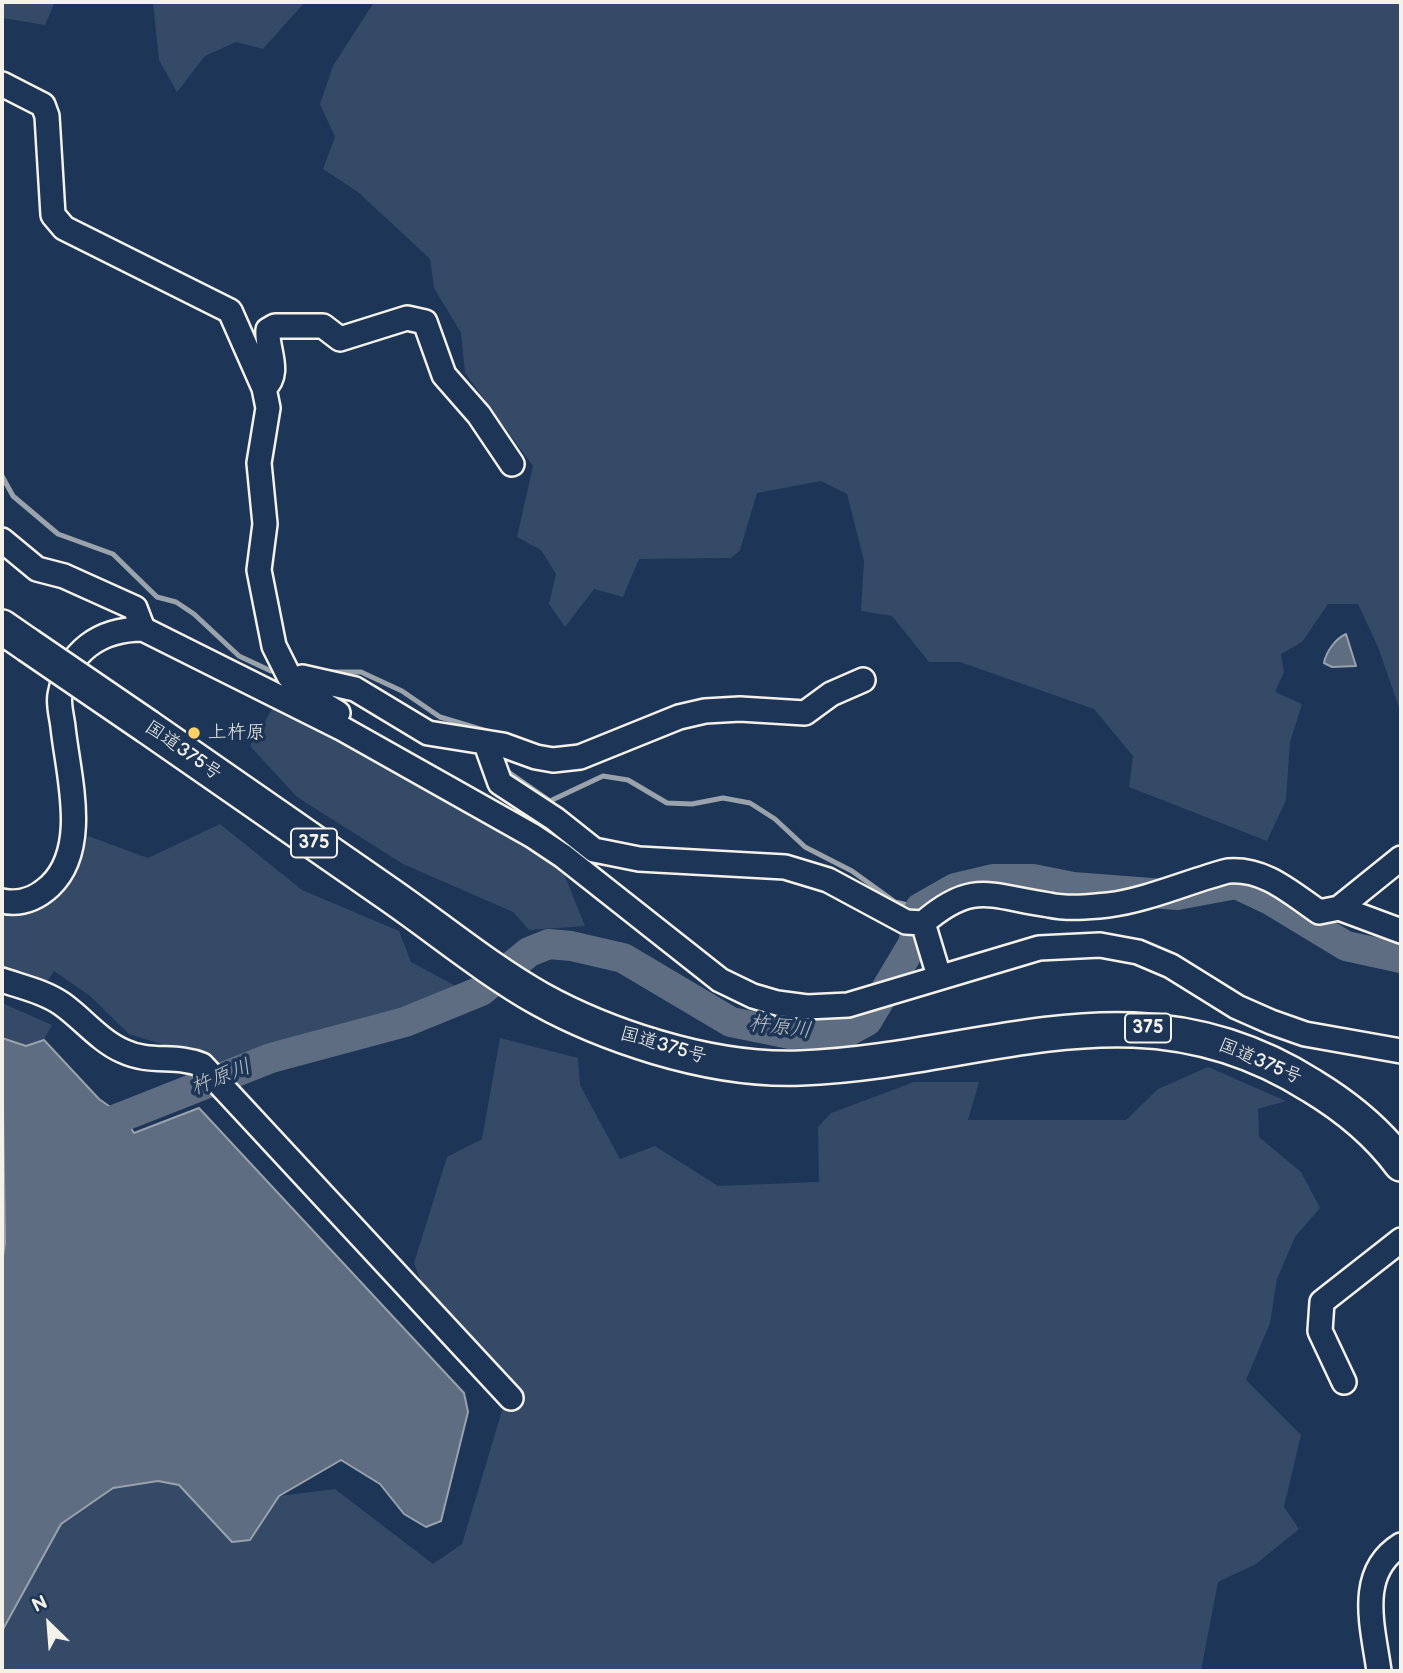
<!DOCTYPE html>
<meta charset="utf-8">
<style>
body{margin:0}
#map{position:relative;width:1403px;height:1673px;overflow:hidden;background:#1d3557;font-family:"Balsamiq Sans",sans-serif}
canvas{display:block}
.frame{position:absolute;inset:0;border:4px solid #f4f1e8;pointer-events:none}
.north{position:absolute;left:14px;top:1589px;width:70px;height:70px;-webkit-text-stroke:5px #1d3557;paint-order:stroke;rotate:335deg;font-size:19px;font-weight:700;line-height:28px;text-align:center;color:#f4f1e8}
.north::after{content:'';display:block;margin:auto;width:24px;height:32px;background:#f4f1e8;clip-path:polygon(50% 0,100% 100%,50% 72%,0 100%)}
</style>
<div id="map">
<canvas width="1403" height="1673"></canvas>
<div class="frame"></div>
<div class="north">N</div>
</div>
<script>
const ctx = document.querySelector('canvas').getContext('2d');
ctx.lineJoin = 'round';
function paint(path, color) { ctx.fillStyle = color; ctx.fill(path, 'evenodd'); }
function strokePath(path, color, width, dash) { ctx.strokeStyle = color; ctx.lineWidth = width; ctx.lineCap = dash ? 'butt' : 'round'; ctx.setLineDash(dash || []); ctx.stroke(path); }
function label(font, color, halo, rows, align = 'center') {
  ctx.font = font + ' "Balsamiq Sans","Klee One",sans-serif'; ctx.lineWidth = 7; ctx.setLineDash([]); ctx.textBaseline = 'middle'; ctx.strokeStyle = halo; ctx.fillStyle = color; for (const [text, x, y, turn = 0] of rows) {
    ctx.save(); ctx.translate(x, y); ctx.rotate((+turn || 0) * Math.PI / 180); ctx.textAlign = isNaN(turn) ? turn : align; if (halo) ctx.strokeText(text, 0, 0); ctx.fillText(text, 0, 0); ctx.restore();
  }
}
const green = new Path2D(`
 M2,2h53l-10,23 -43,-7z
 M153,2h152l-42,47 -27,-7 -31,14 -28,36 -18,-32z
 M374,2h1027v711l-23,-66 -20,-43h-30l-26,38 -21,12 3,18 -9,20 27,12 -12,38 -4,58 -19,41 -138,-54 4,-31 -39,-47 -134,-47h-31l-37,-46 -31,-5 3,-50 -17,-67 -26,-13 -64,12 -17,57 -9,8 -92,1 -16,38 -29,-8 -29,38 -16,-23 7,-30 -15,-24 -24,-13 16,-71 -68,-93 -4,-40 -27,-45 -4,-29 -72,-67 -35,-23 12,-32 -15,-33 13,-38z
 M274,706l238,129 50,34 23,57 -56,4 -16,-18 -110,-48 -106,-67 -47,-51z
 M220,824l82,66 97,41 12,31 52,28 -67,24 -169,51 -98,-31 -39,-38 -36,-25 -9,14 -43,-14v-61c55,-1 71,-24 86,-74l60,22z
 M2,1003l50,22 -8,15 -18,6 -24,-8z
 M500,1038l78,20 2,27 40,74 35,-13 63,40 101,-4 -1,-55 13,-14 83,-31h65l-11,38h158l32,-31 50,-22 78,34 -28,8 1,28 42,35 19,36 -25,29 -18,42 -7,44 -24,57 55,55 -17,72 15,22 -43,35 -38,18 -17,89h-1199l1,-45 58,-102 51,-36 46,-7 21,4 53,57 18,-2 29,-44 56,-7 98,75 29,-20 48,-160 -83,-87 -13,-34 33,-106 35,-18z`);
const water = new Path2D(`
 M1346,634l10,32 -24,1 -8,-4c2,-11 11,-24 22,-29z
 M2,1038l24,8 18,-6 55,59 24,17 11,17 65,-25 265,285 4,19 -27,109 -15,6 -22,-13 -24,-30 -39,-24 -62,36 -29,44 -18,2 -53,-57 -21,-4 -45,7 -52,36 -59,107v-368l3,-20z`);
const stream = new Path2D(`
 M2,476l11,20 45,38 55,20 44,43 19,5 18,12 45,42 32,15 10,-1
 M329,672h32l41,19 38,26 50,15 1,3
 M504,769l46,32 53,-25 25,4 39,23 25,1 31,-6 27,5 25,16 30,28 47,24 43,31 25,6`);
const river = new Path2D(`
 M114,1120l157,-62 134,-36 76,-31 48,-39 20,-8 22,2 52,12 108,64 59,12 55,-1 22,-12 46,-77 7,-36 35,-20 38,-9h40l40,8 104,8 59,-11 34,16 76,46 55,12`);
const minor = new Path2D(`
 M2,84l41,21 4,11 6,99 11,13 166,83 34,77 4,20 -9,55 6,61 -6,46 15,76 15,30 12,14 37,23
 M264,388c18,-15 2,-39 4,-58l7,-4h48l17,13 67,-21 18,4 19,53 35,40 33,49
 M2,540l35,29 27,7 71,32 8,21
 M294,682l8,-5 53,12 73,44 75,12 33,12 17,3 27,-3 99,-40 26,-6 35,-2 65,4 26,-19 32,-14
 M486,744l14,39 55,36 39,31 45,9 146,8 43,13 78,42 17,1
 M2,901c19,4 34,-2 48,-15 40,-38 18,-111 13,-159 -1,-10 -5,-22 -3,-32 8,-44 40,-66 83,-66l200,100 190,107 30,20 157,124 33,16 24,7 30,4 41,-2 191,-57 61,-3 38,7 33,14 66,41 34,15 34,12 96,17
 M1339,908l62,23
 M939,976l-16,-53c51,-44 68,-26 126,-18 19,4 40,2 59,0 40,-5 81,-24 120,-34 36,-3 62,21 91,41l20,-4 62,-50
 M2,980c20,7 43,12 60,24 21,15 38,37 61,47 27,13 53,3 79,14l309,333
 M1344,1382l-24,-51 2,-29 79,-62
 M1379,1671c-6,-44 -23,-98 22,-126`);
const highway = new Path2D(`
 M2,627l26,18
 M148,727c81,56 161,112 242,168 49,34 97,74 150,104 36,20 76,36 116,48 47,14 96,23 145,21 183,-7 337,-93 511,18 33,20 66,47 89,78`);
const highwayBridge = new Path2D(`
 M28,645l120,82`);
const markers = [
 [194,733,7,"#ffd166"]
];
const shields = [
 [314,843,46],
 [1148,1028,46]
];
const shieldNames = [
 ["375",314,843],
 ["375",1148,1028]
];
const poiNames = [
 ["上杵原",208,733]
];
const streetNames = [
 ["国道375号",183,751,35],
 ["国道375号",663,1046,16],
 ["国道375号",1260,1062,23]
];
const waterNames = [
 ["杵原川",780,1028,7],
 ["杵原川",221,1078,-22]
];
paint(green, '#354a67');
paint(water, '#5e6d82');
strokePath(water, '#9aa2ab', 2);
strokePath(stream, '#9aa2ab', 5);
strokePath(river, '#5e6d82', 30);
strokePath(minor, '#f4f1e8', 28);
strokePath(highway, '#f4f1e8', 38);
strokePath(minor, '#1d3557', 23);
strokePath(highway, '#1d3557', 33);
strokePath(highwayBridge, '#f4f1e8', 38, []);
strokePath(highwayBridge, '#1d3557', 33);
for (const [x, y, r, color] of markers) { const dot = new Path2D(); dot.arc(x, y, r, 0, 2 * Math.PI); ctx.fillStyle = color; ctx.fill(dot); strokePath(dot, '#1d3557', 2.5); }
for (const [x, y, w] of shields) { const box = new Path2D(); box.roundRect(x - w / 2, y - 14.5, w, 29, 5); ctx.fillStyle = '#1d3557'; ctx.fill(box); strokePath(box, '#f4f1e8', 2); }
label('bold 18px', '#f4f1e8', null, shieldNames);
label('19px', '#f4f1e8', '#1d3557', poiNames, 'left');
label('19px', '#f4f1e8', '#1d3557', streetNames);
label('italic 21px', '#c0c3c4', '#1d3557', waterNames);
</script>
